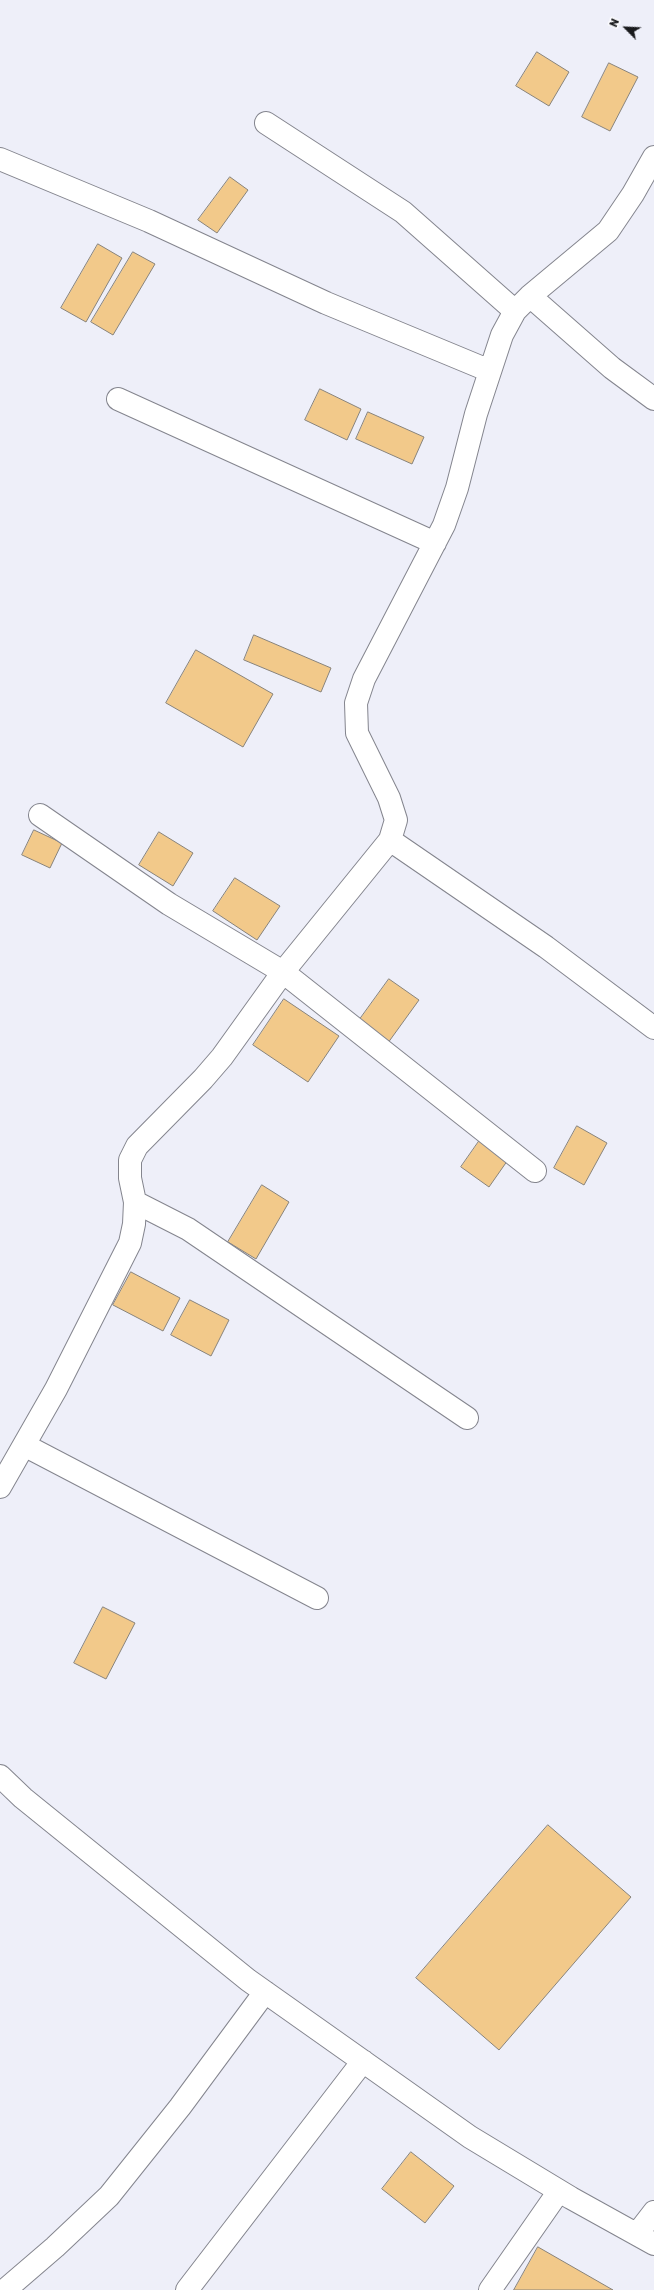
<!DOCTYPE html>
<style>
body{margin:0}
#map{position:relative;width:654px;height:2290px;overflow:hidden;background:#eeeff9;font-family:Rubik,sans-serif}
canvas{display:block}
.north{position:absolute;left:606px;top:8px;width:40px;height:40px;-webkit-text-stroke:3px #fdfdff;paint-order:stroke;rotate:294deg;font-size:11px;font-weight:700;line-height:16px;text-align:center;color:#191a1d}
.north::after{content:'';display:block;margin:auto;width:14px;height:18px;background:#191a1d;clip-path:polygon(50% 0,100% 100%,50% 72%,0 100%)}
</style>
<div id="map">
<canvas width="654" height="2290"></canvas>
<div class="north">N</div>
</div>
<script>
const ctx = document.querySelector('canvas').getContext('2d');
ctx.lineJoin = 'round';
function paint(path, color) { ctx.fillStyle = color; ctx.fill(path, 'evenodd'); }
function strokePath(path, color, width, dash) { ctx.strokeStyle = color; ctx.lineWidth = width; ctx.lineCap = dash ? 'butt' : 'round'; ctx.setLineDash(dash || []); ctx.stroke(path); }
const building = new Path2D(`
 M537,52l32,20 -20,34 -33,-20z
 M609,63l29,14 -28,54 -28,-14z
 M230,177l18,13 -31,43 -19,-13z
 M98,244l24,14 -36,64 -25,-14z
 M133,252l22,12 -42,71 -22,-13z
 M320,389l41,20 -14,31 -42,-20z
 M368,412l56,25 -12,27 -56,-25z
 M254,635l77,33 -10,24 -77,-32z
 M196,650l77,44 -30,53 -77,-44z
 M34,830l28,13 -12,25 -28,-13z
 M159,832l34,21 -20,33 -34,-21z
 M235,878l45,28 -23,34 -44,-29z
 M389,979l30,21 -34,47 -30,-21z
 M284,999l55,37 -31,46 -55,-37z
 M577,1126l30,17 -23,42 -30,-17z
 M482,1137l28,20 -21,30 -28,-20z
 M262,1185l27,17 -33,57 -28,-17z
 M131,1272l49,26 -17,33 -50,-26z
 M190,1300l39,20 -18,36 -40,-21z
 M103,1607l32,16 -29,56 -32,-16z
 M548,1825l83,72 -132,153 -83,-72z
 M411,2152l43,34 -29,37 -43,-34z
 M538,2247l75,43h-99z`);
const minor = new Path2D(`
 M266,123l137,89 112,99
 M0,159l149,62 177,82 164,68
 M530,296l82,72 42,31
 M118,399l317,144
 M40,815l129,89 114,68 252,199
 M390,840l156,107 108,81
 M135,1202l53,27 279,189
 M24,1445l293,153
 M0,1487l56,-98 74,-146 4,-19 1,-22 -5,-24v-18l7,-14 66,-67 19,-22 61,-85 107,-132 6,-20 -7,-22 -32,-65 -1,-30 8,-24 80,-154 13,-37 19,-74 26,-79 13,-24 15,-15 78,-65 25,-37 21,-37
 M0,1776l23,22 225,182 222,157 101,61 83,46
 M637,2234l17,-22
 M5,2290l50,-43 54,-51 71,-89 85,-115
 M187,2290l176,-229
 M490,2290l69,-99`);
paint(building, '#f2c98a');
strokePath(building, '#88837b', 1);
strokePath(minor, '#84858e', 24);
strokePath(minor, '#fff', 22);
</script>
